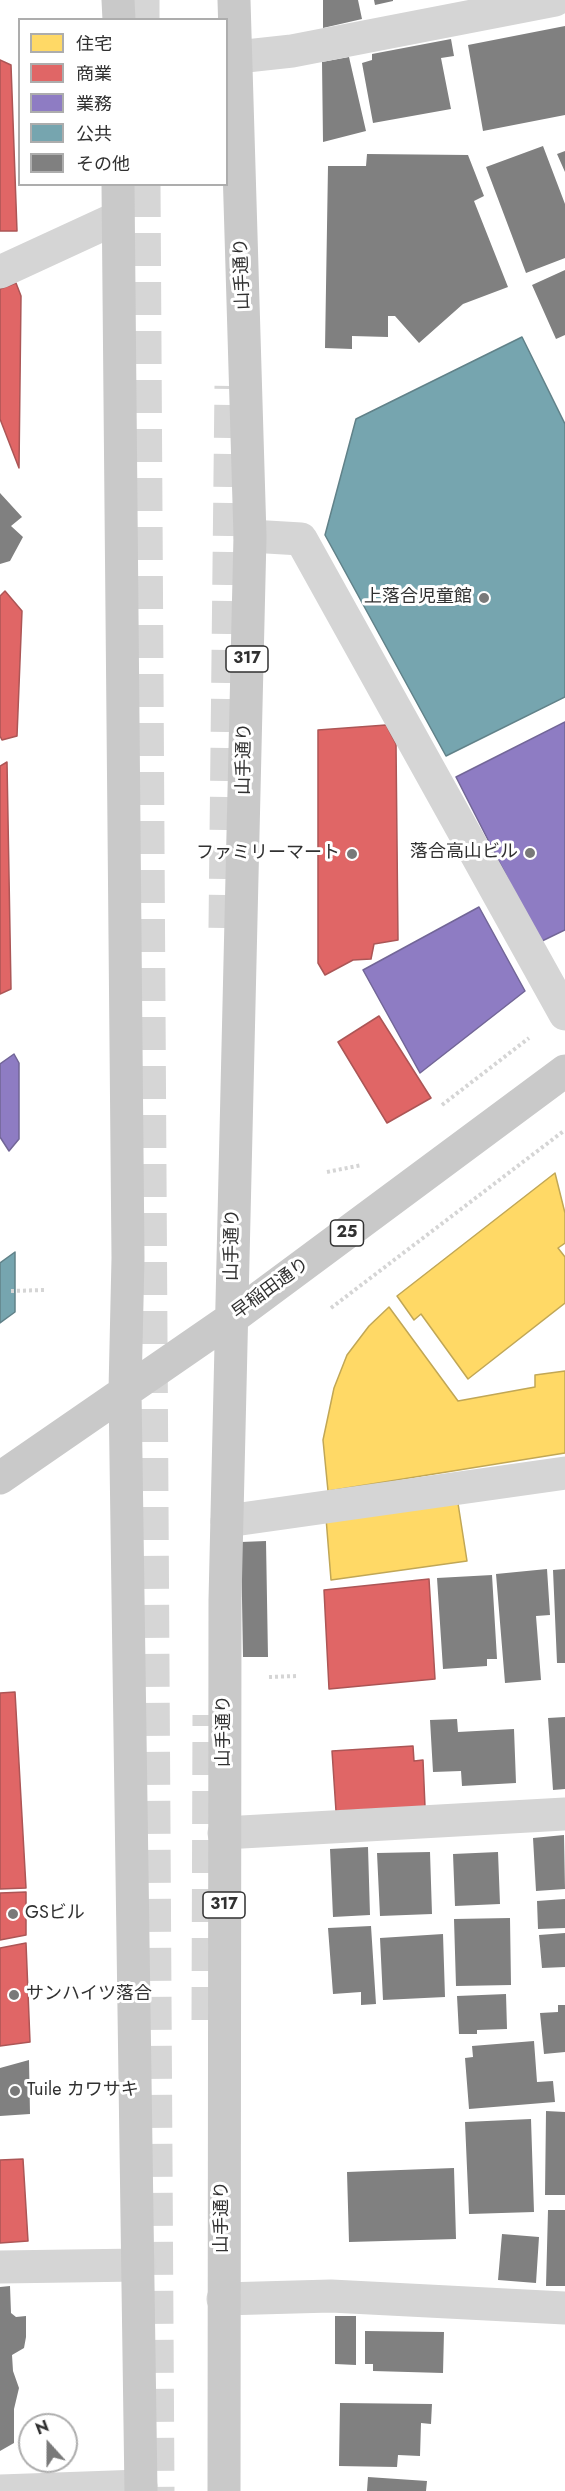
<!DOCTYPE html>
<meta charset="utf-8">
<style>
body{margin:0}
#map{position:relative;width:565px;height:2491px;overflow:hidden;background:#fff;font-family:Jost,"Noto Sans JP",sans-serif}
canvas{display:block}
.legend{position:absolute;left:18px;top:18px;width:210px;height:168px;box-sizing:border-box;background:#fff;border:2px solid #adadad;margin:0;padding:8px 10px;list-style:none;font-size:18px;color:#313131}
.legend li{display:flex;align-items:center;gap:12px;height:30px}
.legend b{width:30px;border:2px solid #adadad}
.north{position:absolute;left:18px;top:2413px;width:60px;height:60px;box-sizing:border-box;background:#fff;border:2px solid #adadad;border-radius:50%;rotate:339deg;font-size:16px;font-weight:700;line-height:24px;text-align:center;color:#313131}
.north::after{content:'';display:block;margin:auto;width:21px;height:27px;background:#797979;clip-path:polygon(50% 0,100% 100%,50% 72%,0 100%)}
</style>
<div id="map">
<canvas width="565" height="2491"></canvas>
<ul class="legend">
<li><b style="height:16px;background:#ffd966"></b>住宅</li>
<li><b style="height:16px;background:#e06666"></b>商業</li>
<li><b style="height:16px;background:#8e7cc3"></b>業務</li>
<li><b style="height:16px;background:#76a5af"></b>公共</li>
<li><b style="height:16px;background:#808080"></b>その他</li>
</ul>
<div class="north">N</div>
</div>
<script>
const ctx = document.querySelector('canvas').getContext('2d');
ctx.lineJoin = 'round';
function paint(path, color) { ctx.fillStyle = color; ctx.fill(path, 'evenodd'); }
function strokePath(path, color, width, dash) { ctx.strokeStyle = color; ctx.lineWidth = width; ctx.lineCap = dash ? 'butt' : 'round'; ctx.setLineDash(dash || []); ctx.stroke(path); }
function label(font, color, halo, rows, align = 'center') {
  ctx.font = font + ' Jost,"Noto Sans JP",sans-serif'; ctx.lineWidth = 6; ctx.setLineDash([]); ctx.textBaseline = 'middle'; ctx.strokeStyle = halo; ctx.fillStyle = color; for (const [text, x, y, turn = 0] of rows) {
    ctx.save(); ctx.translate(x, y); ctx.rotate((+turn || 0) * Math.PI / 180); ctx.textAlign = isNaN(turn) ? turn : align; if (halo) ctx.strokeText(text, 0, 0); ctx.fillText(text, 0, 0); ctx.restore();
  }
}
const homes = new Path2D(`
 M555,1173l10,40v30l-7,5 7,9v46l-97,76 -47,-65 -7,6 -17,-24z
 M389,1307l69,94 77,-14v-12l30,-4v82l-237,38 -5,-51 11,-52 13,-33 22,-29z
 M457,1497l10,64 -136,19 -5,-62z`);
const shops = new Path2D(`
 M0,60l11,5 6,166h-17z
 M16,283l5,13 -2,172 -19,-49v-130z
 M5,591l17,20 -5,125 -15,4 -2,-4v-140z
 M386,725l10,19 2,196 -24,4 -3,15 -18,1 -28,15 -7,-12v-233z
 M7,762l4,227 -11,5v-228z
 M379,1016l52,82 -44,25 -49,-81z
 M429,1579l6,100 -106,10 -5,-99z
 M15,1692l11,196 -26,1v-196z
 M413,1746l1,15 9,-1 2,47 -89,4 -4,-60z
 M26,1892v43l-26,5v-47z
 M26,1943l4,99 -30,4v-98z
 M23,2159l5,82 -28,2v-83z`);
const offices = new Path2D(`
 M565,722v208l-25,12 -84,-165z
 M479,907l46,84 -105,82 -57,-103z
 M14,1054l5,9v76l-10,12 -9,-14v-73z`);
const public = new Path2D(`
 M522,337l43,87v273l-119,59 -121,-221 31,-116z
 M15,1252v60l-15,11v-60z`);
const building = new Path2D(`
 M323,0h35l4,19 -39,9z
 M374,0h19v1l-18,4z
 M565,26v89l-82,16 -15,-86z
 M451,39l3,17 -13,2 10,51 -78,14 -11,-60 10,-3v-6z
 M349,57l17,74 -43,11 -1,-80z
 M543,146l22,58v54l-39,15 -40,-106z
 M565,151v21l-8,-18z
 M367,154l101,1 16,41 -10,5 34,86 -45,17 -44,39 -24,-27h-7v21l-36,-1v13l-27,-1 3,-182h38z
 M565,270v65l-9,4 -24,-54z
 M0,493l22,24 -11,9 12,11 -13,24 -10,3z
 M266,1541l2,116h-25l-2,-115z
 M547,1569l3,46 -14,1 5,64 -36,3 -9,-109z
 M565,1569v94h-8l-4,-93z
 M492,1575l5,84h-10v7l-44,3 -6,-91z
 M565,1717v72l-12,1 -5,-72z
 M457,1719l1,13 56,-3 2,54 -54,3 -1,-15 -28,1 -3,-52z
 M564,1835l1,54 -29,2 -3,-53z
 M368,1847l2,68 -37,2 -3,-68z
 M430,1852l2,62 -52,2 -3,-63z
 M498,1852l2,52 -45,2 -2,-52z
 M565,1899v29l-27,1 -1,-28z
 M510,1918l1,67 -55,1 -2,-67z
 M371,1926l5,78 -15,1v-13l-28,2 -5,-66z
 M565,1933v34l-23,1 -3,-33z
 M443,1934l2,63 -62,3 -3,-62z
 M506,1994l1,35 -30,1v4h-18l-2,-38z
 M558,2005h7v47l-21,2 -4,-41 18,-1z
 M534,2041l3,41 16,-1 2,21 -86,7 -4,-51 8,-1 -1,-11z
 M29,2060l1,54 -30,2v-48z
 M546,2111l19,1v83h-20z
 M531,2119l3,93 -65,2 -4,-92z
 M454,2168l2,71 -107,3 -2,-70z
 M548,2210h17v76h-19z
 M502,2234l37,3 -3,46 -38,-3z
 M10,2286l1,27 5,4 10,-1v21l-2,11 -12,7 1,16 6,17 -5,21v34l-14,8v-164z
 M335,2316h21v49l-21,-1z
 M365,2331l79,1 -1,41 -70,-2v-7h-8z
 M340,2403l92,1 -1,20 -10,-1 -1,33 -22,-1 -1,12 -58,-1z
 M368,2477l59,4 -1,10h-59z`);
const highwayTunnel = new Path2D(`
 M143,0v20
 M144,184l14,2307
 M225,928l6,-542
 M208,2020l1,-305`);
const path = new Path2D(`
 M442,1105l87,-67
 M327,1172l35,-7
 M11,1291l33,-1
 M331,1308l234,-178
 M269,1677l28,-1`);
const minor = new Path2D(`
 M237,57l55,-6 263,-51
 M0,272l117,-54
 M250,536l51,3 264,475
 M227,1521l338,-48
 M224,1833l341,-19
 M0,2267l140,-2
 M223,2299l108,-3 234,12
 M0,2491l141,-5`);
const major = new Path2D(`
 M118,0l1,20
 M118,184l10,1074 -3,132 16,1101
 M0,1478l232,-160 333,-247
 M224,2491l1,-891 25,-1064 -16,-536`);
const markers = [
 [484,598,6,"#797979"],
 [530,853,6,"#797979"],
 [352,854,6,"#797979"],
 [13,1914,6,"#797979"],
 [14,1995,6,"#797979"],
 [15,2091,6,"#797979"]
];
const shields = [
 [247,659,42],
 [347,1233,33],
 [224,1905,42]
];
const shieldNames = [
 ["317",247,659],
 ["25",347,1233],
 ["317",224,1905]
];
const streetNames = [
 ["山手通り",243,274,-92],
 ["山手通り",245,759,-89],
 ["山手通り",233,1245,-89],
 ["早稲田通り",271,1289,-36],
 ["山手通り",225,1731,-90],
 ["山手通り",223,2217,-90]
];
const poiNames = [
 ["上落合児童館",472,598],
 ["落合高山ビル",518,853],
 ["ファミリーマート",340,854],
 ["GSビル",25,1914,"left"],
 ["サンハイツ落合",26,1995,"left"],
 ["Tuile カワサキ",27,2091,"left"]
];
paint(homes, '#ffd966');
strokePath(homes, '#c1a756', 1.5);
paint(shops, '#e06666');
strokePath(shops, '#ac5656', 1.5);
paint(offices, '#8e7cc3');
strokePath(offices, '#726697', 1.5);
paint(public, '#76a5af');
strokePath(public, '#618289', 1.5);
paint(building, '#808080');
strokePath(highwayTunnel, '#d6d6d6', 33, [33, 16]);
strokePath(path, '#d5d5d5', 4, [3, 3]);
strokePath(minor, '#d5d5d5', 33);
strokePath(major, '#c9c9c9', 33);
for (const [x, y, r, color] of markers) { const dot = new Path2D(); dot.arc(x, y, r, 0, 2 * Math.PI); ctx.fillStyle = color; ctx.fill(dot); strokePath(dot, '#fff', 2); }
for (const [x, y, w] of shields) { const box = new Path2D(); box.roundRect(x - w / 2, y - 13, w, 26, 4.5); ctx.fillStyle = '#fff'; ctx.fill(box); strokePath(box, '#313131', 1.5); }
label('bold 16px', '#313131', null, shieldNames);
label('18px', '#313131', '#fff', streetNames);
label('18px', '#313131', '#fff', poiNames, 'right');
</script>
